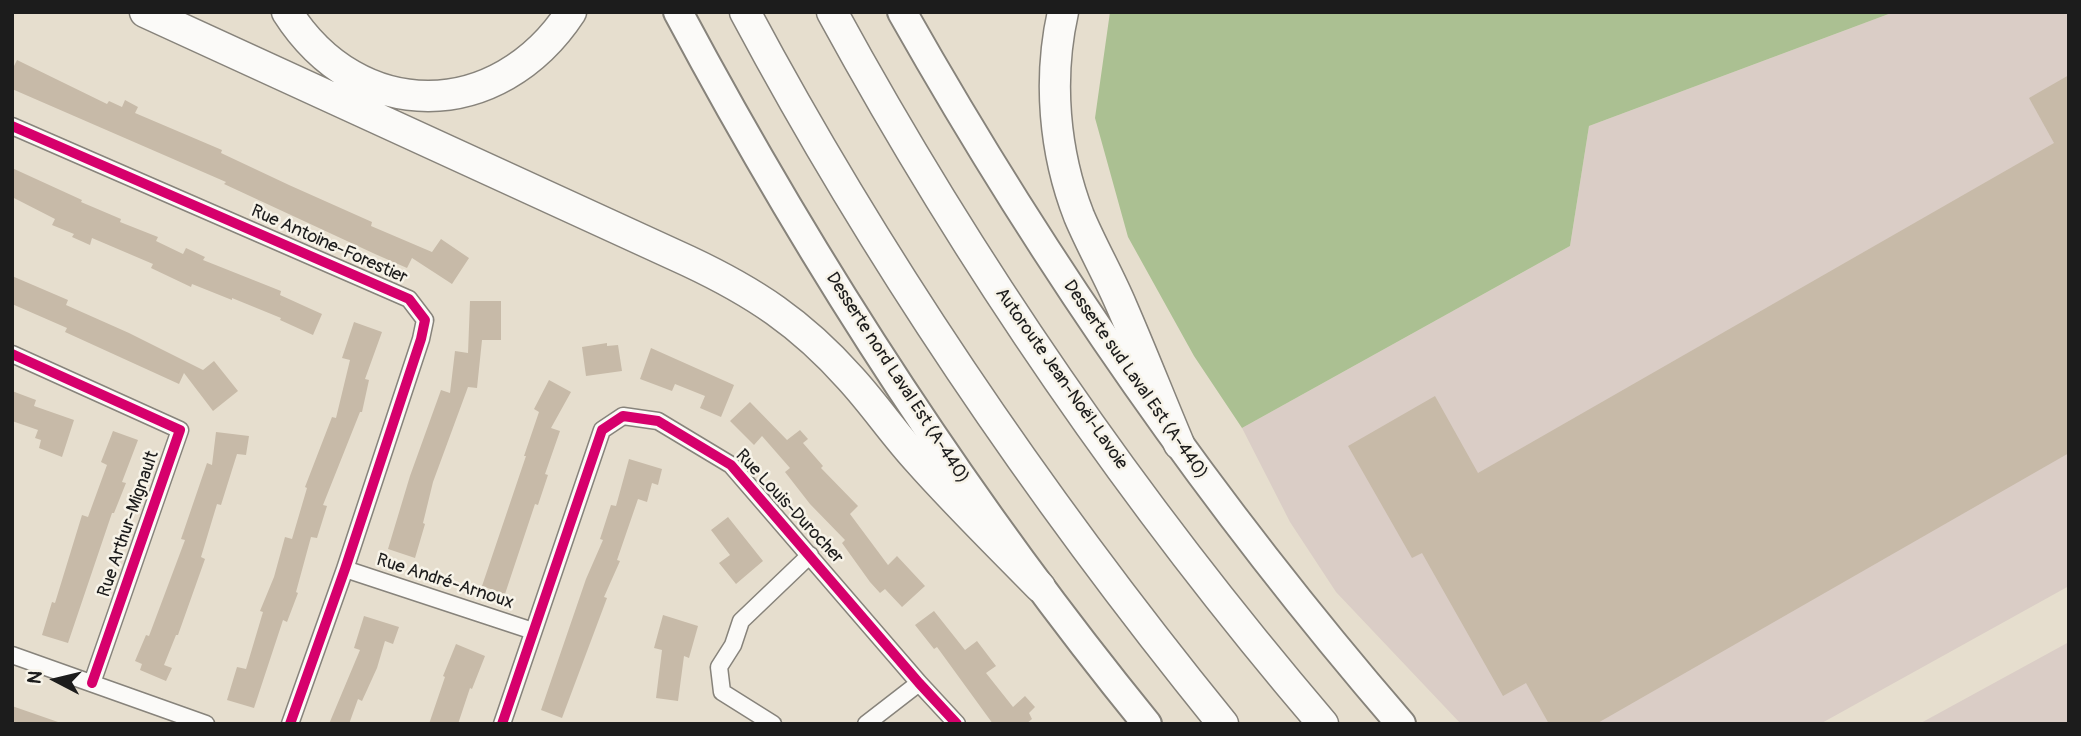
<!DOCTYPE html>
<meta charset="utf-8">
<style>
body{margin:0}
#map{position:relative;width:2081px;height:736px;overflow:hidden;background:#e6dece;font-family:Pangolin,sans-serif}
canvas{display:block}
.frame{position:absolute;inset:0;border:14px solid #1c1c1c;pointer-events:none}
.north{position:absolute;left:21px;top:645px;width:70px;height:70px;-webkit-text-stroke:5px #f7f3e8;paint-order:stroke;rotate:277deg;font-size:19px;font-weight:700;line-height:28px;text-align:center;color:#1c1c1c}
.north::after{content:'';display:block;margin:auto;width:24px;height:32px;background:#1c1c1c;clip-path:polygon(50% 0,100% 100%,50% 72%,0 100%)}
</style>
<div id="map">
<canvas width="2081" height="736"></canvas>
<div class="frame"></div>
<div class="north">N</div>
</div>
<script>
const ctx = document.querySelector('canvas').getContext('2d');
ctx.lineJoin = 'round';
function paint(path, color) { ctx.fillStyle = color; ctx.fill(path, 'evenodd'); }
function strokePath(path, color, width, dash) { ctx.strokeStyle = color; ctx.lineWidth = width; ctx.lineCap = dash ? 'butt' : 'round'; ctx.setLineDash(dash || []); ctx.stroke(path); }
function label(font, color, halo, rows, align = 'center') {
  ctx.font = font + ' Pangolin,sans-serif'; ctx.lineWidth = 5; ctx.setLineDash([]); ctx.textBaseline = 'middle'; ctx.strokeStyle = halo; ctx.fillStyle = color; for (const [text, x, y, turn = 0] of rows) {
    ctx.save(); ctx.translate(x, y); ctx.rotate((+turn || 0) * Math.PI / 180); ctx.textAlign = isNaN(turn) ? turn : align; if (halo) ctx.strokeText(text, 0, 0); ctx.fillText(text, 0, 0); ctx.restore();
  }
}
const industrial = new Path2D(`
 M1894,12h175v574l-249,138h-359l-125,-132 -46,-70 -48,-94 328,-182 19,-120z
 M2069,642v82h-150z`);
const forest = new Path2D(`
 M1110,12h784l-305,114 -19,120 -328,182 -48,-72 -66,-119 -33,-119z`);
const building = new Path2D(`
 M17,60l90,44 2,-3 13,6 3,-7 13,7 -3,6 87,37 -1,3 68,32 83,37 -1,4 61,26 9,-13 28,19 -17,26 -40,-26 -5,10 -32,-14 -151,-70 2,-2 -214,-93v-19z
 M2069,75v378l-473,271h-47l-23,-41 -23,13 -81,-143 -10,5 -64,-112 87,-50 43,77 576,-330 -25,-45z
 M12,168l70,32 -1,2 40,17 -1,3 38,15 -2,4 27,13 3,-6 19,9 -2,3 78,31 -1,4 42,19 -9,21 -33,-15 1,-2 -49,-20v2l-40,-16 -1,3 -40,-19 2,-4 -61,-26 -2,7 -18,-8 2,-3 -22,-9 3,-6 -43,-22z
 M12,276l56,24 -2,5 63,28 74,37 11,-9 24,30 -25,20 -29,-38 -5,11 -114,-52 2,-4 -55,-24z
 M470,301h31v39h-19l-5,48 -9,-1 -35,95 -10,41 2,1 -10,34 -27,-9 22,-73 31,-86 9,3 5,-42 13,2z
 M354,322l28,10 -17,47 4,1 -7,32h-2l-37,93 4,1 -10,32 -6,-1 -15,55 2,1 -11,29 -4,-2 -29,88 -27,-8 10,-33 9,2 17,-57 -3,-1 14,-34 11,-40 7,2 15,-51 -2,-1 27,-70 4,1 14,-58 -8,-2z
 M607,343v3l11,-1 4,26 -36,5 -4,-29z
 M651,348l83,37 -13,32 -21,-9 5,-12 -30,-12 -3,7 -32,-12z
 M549,380l22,12 -20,36 9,3 -15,43 3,1 -10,30 -3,-1 -30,90 -23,-8 44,-130h-2l15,-44 -5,-3z
 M12,391l24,9 -2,6 40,14 -12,37 -23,-9 2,-8 -6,-2 3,-8 -26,-9z
 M750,402l37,38 13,-10 8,9 -5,4 20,23 -2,2 37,38 -8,8 38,51 9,-9 28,30 -23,21 -17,-18 -5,4 -10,-11 -28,-39 3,-3 -35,-36 -25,-32 5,-4 -28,-32 -8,9 -24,-24z
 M113,431l25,9 -16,42 4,1 -12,30h-2l-44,130 -26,-8 10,-33 3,1 27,-88 6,2 19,-52 -6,-3z
 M216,432l33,4 -3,19 -9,-1 -16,51 -4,-1 -16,53 4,2 -27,76h-2l-12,30 8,3 -6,13 -26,-11 2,-6 -7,-3 11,-26 3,1 36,-96 -4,-1 26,-76 5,2z
 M629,459l33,10 -4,16 -6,-2 -5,19 -9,-3 -21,61 3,1 -16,36 3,1 -45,120 -21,-8 45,-131 17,-39 -3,-1 11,-34 5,1z
 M728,517l35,44 -27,23 -17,-21 11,-8 -19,-25z
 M934,611l31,39 12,-9 19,25 -10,7 27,34 12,-11 10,11 -6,6 3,6 -6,5h-33l-56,-77 -3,2 -19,-24z
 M663,615l35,11 -9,32 -5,-2 -6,45 -22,-3 6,-48 -8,-2z
 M364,616l35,11 -6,17 -8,-3 -8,27 -15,33 -4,-2 -9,25h-20l31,-74 -6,-2z
 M456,644l29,12 -13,33 -2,-1 -12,36h-29l16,-47 -2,-1z
 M12,706l46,16 -1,2h-45z`);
const minor = new Path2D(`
 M12,126l397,173 16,21 -4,19 -76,230 -55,155
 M12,354l168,76 -88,253
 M345,569l188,62
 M12,655l194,69
 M502,724l100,-294 21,-14 35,5 73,44 188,218 38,41
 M773,724l-51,-32 -3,-25 14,-22 8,-24 69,-66
 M866,724l53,-41`);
const trunk = new Path2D(`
 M678,12c134,251 289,491 469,712
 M902,12c143,253 309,492 499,712`);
const motorway = new Path2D(`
 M145,12l543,249c66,31 113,62 162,117 24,26 44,56 68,82 39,44 81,85 122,127
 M287,12c72,113 211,111 284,0
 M745,12c135,253 297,489 478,712
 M832,12c138,253 304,493 491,712
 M1063,12c-15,67 -9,140 16,204 13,31 30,60 43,91 20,46 38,92 57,137`);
const cycleway = new Path2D(`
 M12,126l397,173 16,21 -4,19 -76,230 -55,155
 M12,354l168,76 -88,253
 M502,724l100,-294 21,-14 35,5 73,44 188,218 38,41`);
const streetNames = [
 ["Rue Antoine-Forestier",329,245,24],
 ["Desserte nord Laval Est (A-440)",897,378,57],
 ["Autoroute Jean-Noël-Lavoie",1061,379,55],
 ["Desserte sud Laval Est (A-440)",1135,380,55],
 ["Rue Louis-Durocher",789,507,47],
 ["Rue Arthur-Mignault",129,524,-71],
 ["Rue André-Arnoux",445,582,18]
];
paint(industrial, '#dacdc6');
paint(forest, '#abc092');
paint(building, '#c7baa8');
strokePath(minor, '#87837b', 19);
strokePath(trunk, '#87837b', 32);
strokePath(motorway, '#87837b', 33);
strokePath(minor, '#fbfaf8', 16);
strokePath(trunk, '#fbfaf8', 28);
strokePath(motorway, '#fbfaf8', 30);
strokePath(cycleway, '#d6006c', 10);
label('18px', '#1c1c1c', '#f7f3e8', streetNames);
</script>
